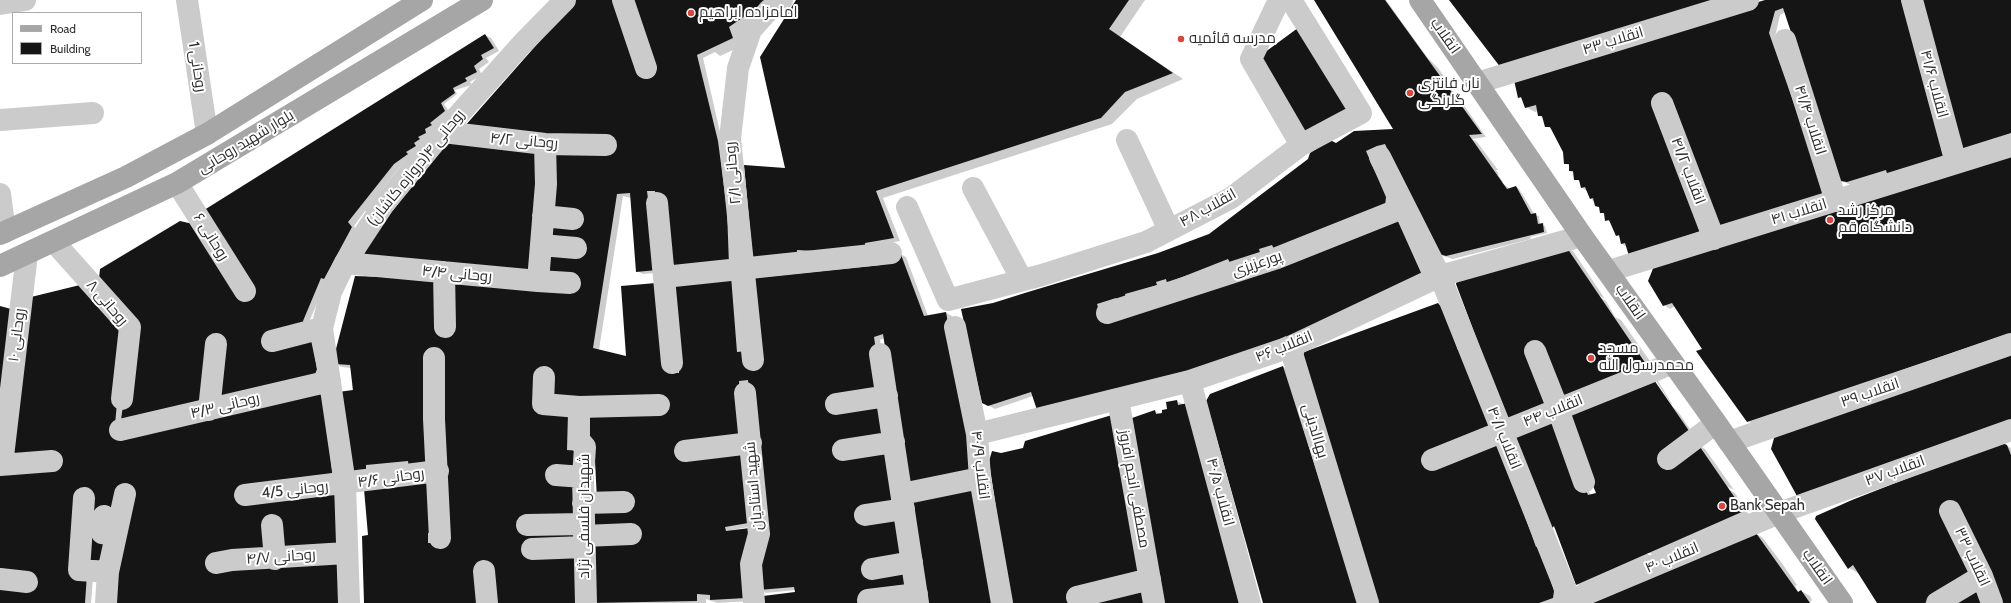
<!DOCTYPE html>
<meta charset="utf-8">
<style>
body{margin:0}
#map{position:relative;width:2011px;height:603px;overflow:hidden;background:#fff;font-family:Cabin,sans-serif}
canvas{display:block}
.legend{position:absolute;left:12px;top:12px;width:130px;height:52px;box-sizing:border-box;background:#fff;border:1px solid #ababab;margin:0;padding:5px 7px;list-style:none;font-size:12px;color:#2e2e2e}
.legend li{display:flex;align-items:center;gap:8px;height:20px}
.legend b{width:20px;border:1px solid #ababab}
</style>
<div id="map">
<canvas width="2011" height="603"></canvas>
<ul class="legend">
<li><b style="height:5px;background:#a6a6a6"></b>Road</li>
<li><b style="height:11px;background:#151515"></b>Building</li>
</ul>
</div>
<script>
const ctx = document.querySelector('canvas').getContext('2d');
ctx.lineJoin = 'round';
function paint(path, color) { ctx.fillStyle = color; ctx.fill(path, 'evenodd'); }
function strokePath(path, color, width, dash) { ctx.strokeStyle = color; ctx.lineWidth = width; ctx.lineCap = dash ? 'butt' : 'round'; ctx.setLineDash(dash || []); ctx.stroke(path); }
function label(font, color, halo, rows, align = 'center') {
  ctx.font = font + ' Cabin,Cairo,sans-serif'; ctx.lineWidth = 4; ctx.setLineDash([]); ctx.textBaseline = 'middle'; ctx.strokeStyle = halo; ctx.fillStyle = color; for (const [text, x, y, turn = 0] of rows) {
    ctx.save(); ctx.translate(x, y); ctx.rotate((+turn || 0) * Math.PI / 180); ctx.textAlign = isNaN(turn) ? turn : align; if (halo) ctx.strokeText(text, 0, 0); ctx.fillText(text, 0, 0); ctx.restore();
  }
}
const shadow = new Path2D(`
 M578,0h210l-44,45 -24,11 -5,-4 -12,6 20,87 11,122 -91,7 -6,-3 -6,-73 -8,-2 -24,154 81,24 -6,-91 226,-29 6,3 22,59 18,-3 6,3 3,19 -71,3 -4,2 7,57 29,168 -150,38 30,-10v-3l-30,3 -6,-3 -1,-65 -27,5 20,71 -35,2 -11,-4v4h-116l28,-96 -23,-66 -21,-23 -1,33 -208,152 4,-67 70,-64 -81,2 -7,-106 -9,-1 -6,-3 113,-79 5,-146z
 M797,0h348l-25,37 63,42 -46,20 -25,25 -229,74 17,43 -141,24 26,-96z
 M1315,0h71l41,57 11,11 13,18 -3,1 -3,-2 11,9 30,43 -14,2 5,3 21,28h-2l3,4 -1,1 5,7h-2l9,7 6,-2 3,2 16,26 4,1 1,9 5,1 2,7 -17,4 1,2 -78,20 -10,-3 -6,-4 -49,-104 -5,1 13,70 8,5 26,56 -25,22 -336,112 -36,-18 -38,13 -13,-7 -12,-33 23,-65 166,-50 51,-19 126,-90 58,-15z
 M1769,0h140l41,155 -100,30 -9,-5 -56,-168 -5,3 -5,22 57,160 -206,49 -4,-2 -1,-6 -5,-3 -4,-12 -6,-3 -5,-12 -5,-2 -9,-15 -6,-4v-5l-6,-3v-5l-5,-3v-5l-5,-3 -1,-11 -12,-23 -6,-3 -2,-7 -5,-4 -1,-4 -3,1 -9,-5 -3,-8 -4,-2z
 M2011,0v138l-45,13 -5,-3z
 M485,35l6,3 8,13 -13,7 3,4 -10,7 3,6 -12,7 2,3 -17,5 2,4 -13,10 7,11 -38,43 -13,9 -17,21 -15,24 -3,-1 -11,15 3,5 -30,50 -19,43 8,15 7,34 -207,181 -23,24 -2,25h-91l84,-318 108,-60z
 M2011,155v183l-257,87 -6,-4 -73,-115 -5,3 -6,-4z
 M1564,246l9,5 32,48 -10,-6 -1,1 12,7 9,16 6,3 38,54 -9,3 8,4 14,23 -1,1 8,8 17,25v5l9,6 29,41 -10,-5 -1,1 12,7 14,22 -91,43 -13,-8 -1,2 9,5 -70,30 -6,-3 -20,-55 -4,-2 27,-52 11,20 6,-1zM1653,381h3l15,23 -2,1z
 M1438,304l9,5 114,294h-182z
 M1283,367l9,5 19,59 -12,-6 -1,1 12,7 57,170h-103z
 M1177,401l6,3 -18,199 -11,-192 6,3h3z
 M2007,446l4,2v155h-132l-20,-31 -1,1 -9,-5z
 M1756,534l6,3 19,25 16,23 -2,1 4,7 2,-2 9,5 2,4 -2,2 1,1h-229z`);
const building = new Path2D(`
 M576,0h192l-39,27 4,11 -36,17 21,86 9,69 2,55 -58,5 -5,-73 -10,1 -1,-7h-8l10,79 -21,2 -6,-79 -13,1 -24,154 33,8 -5,-70 35,-3 7,86 16,4 -6,-90 58,-7 6,76 10,-1 7,-73 127,-13 19,-13 24,64 22,-4 29,165 -69,13 -23,-156 -9,3 38,255 -46,11h-101l-2,-7 32,-4 -1,-5 -35,3 -11,-210 -9,1 15,141 -29,5 1,4 24,-3 -4,70 -36,2v-5l-13,-1v7l-108,2 -2,-70 51,-3 -1,-5 -50,3 10,-27 -3,-60 -7,-4 -1,-25 -48,-10 30,11 -1,37 13,1 3,28 -4,48 3,76h-218l-2,-67 6,-1 -4,-46 69,-14 4,57 -9,1v10h15l-10,-74h-24l-1,-8 -42,4v6h-15l-13,-79 15,-2 -3,-25 -15,-1 1,-15 19,-73 85,3 8,6 99,-6 -2,-37 5,-95 -86,-20z
 M796,0h333l-20,29 64,44 -48,19 -24,26 -225,73 18,47 -29,5 1,11 -69,-4 1,9 -45,3 -9,-97 41,3 -25,-111z
 M1314,0h71l97,134 -13,1 38,54 9,-3 15,28 5,-1 2,11 5,-1 1,9 -98,24 -10,-3 -51,-109 -8,2 -11,5 20,46 -1,9 -109,47 -4,-8 -13,4 1,4 -30,10 -2,-4 -61,24 -1,-4 -10,3 1,3 -32,9 1,5 -8,4 -2,-5 -19,6 5,16 294,-103 26,58 -134,68 -2,-7 -56,28 -193,46 -6,-18 -43,14 -6,-3 -21,-94 32,-6 35,-11 130,-39 51,-19 99,-75 2,-6 20,-13 6,3 18,-12 39,-2z
 M1449,0h278l-226,68z
 M1765,0h139l40,151 -2,9 -54,17 -2,-7 -39,12 -7,-1 -57,-173 -8,3 -6,22 57,161 -125,37 -72,25 -4,-13 -4,1 -2,-9 -3,1 -7,-16 -4,1 -1,-8h-4l-1,-6 -4,-1 -2,-8 -3,1 -5,-12 -4,1 -2,-8h-5l-1,-9h-4v-7h-5l-1,-12 -13,-25h-5l-3,-11h-4l-2,-11 -11,3 -4,-11 -3,1 -4,-18 96,-34z
 M1920,0h91v133l-51,16z
 M1302,25l52,85 -52,28 -45,-80z
 M485,34l9,14 -13,7 2,4 -9,7 3,6 -12,6 2,3 -14,7 2,5 -14,10 4,8 -15,12 2,2 -7,4 1,4 -8,4 2,2 -6,4 2,3 -10,6 2,2 -14,10 -46,58 4,5 -28,52 -3,-1 -18,43 7,14 7,34 -4,11 -193,47 14,-99 -35,-50 1,-9 80,-48 13,3 8,-12z
 M448,141l93,13 -9,122 -170,-19 20,-33z
 M2011,154v179l-264,89 -51,-71 6,-2 -30,-46 -9,3 -15,-25 6,-15z
 M1565,245l83,122 -97,44 -41,17 -54,-144 2,-8z
 M84,284l36,42 1,34 -7,75 208,-47 20,163 -73,1 74,5 4,46h-237l2,-66 -6,32 -19,5 -2,29h-85v-132l10,-12 17,-161z
 M1438,303l6,7 14,40 4,-2 36,93 38,106 4,-2 14,46 -1,7 -14,5h-161l-76,-241 2,-10z
 M0,306l11,3 -11,91z
 M2011,352v69l-209,84 -31,-56 5,-18z
 M1283,366l50,157 27,80h-97l-57,-202 4,-7z
 M1652,377l92,134 -168,74 -22,-59 -2,2 -39,-90 42,-20 33,77 8,-2 -33,-80z
 M1177,400l1,5 10,-2 56,200h-80l-32,-185 23,-8 1,4 6,-1v-3l5,-1 -1,-7z
 M1112,415l35,188h-137l-21,-142 3,-10 9,2 22,-5 2,-7z
 M2000,442l7,3 4,10v148h-15l-22,-33 -49,33h-48l-24,-38 -5,4 -33,-50 1,-3 36,-16z
 M979,482l19,121h-75l-16,-107z
 M1756,533l42,59 3,-2 9,13h-230z
 M1977,585l7,18h-37z`);
const minor = new Path2D(`
 M187,0l20,134
 M623,0l23,68
 M1291,0l70,113 -60,32
 M1912,0l44,163
 M0,4l25,-4
 M1785,40l51,161
 M1477,83l271,-83
 M1662,103l52,136
 M0,120l93,-7
 M443,132l102,12 61,1
 M1127,140l42,90
 M1380,157l60,119 131,327
 M177,183l68,108
 M973,188l49,92
 M0,194l5,38
 M657,203l15,160
 M907,207l41,93 94,-25 104,-33 85,-44 70,-53 -50,-86 28,-59
 M543,216l30,3
 M54,242l76,85 -8,72
 M541,245l35,3
 M345,263l193,18 32,2
 M1609,271l402,-125
 M444,272l1,55
 M664,277l227,-24
 M538,281l8,-97 -1,-40
 M1107,313l170,-55 128,-51
 M955,327l22,107 3,44 22,125
 M272,341l50,-13
 M1290,347l78,256
 M1535,351l23,58 26,73
 M880,354l38,249
 M434,358v61l6,119
 M753,360l-23,-221 8,-71 13,-38 18,-20 13,-10
 M544,377l-1,27 36,3 80,-2
 M1190,381l60,222
 M745,393l14,141 -8,30 3,39
 M1118,399l36,204
 M836,404l51,-8
 M579,407v33l6,7 -2,30 3,126
 M209,410l7,-66
 M120,430l210,-49
 M977,434l213,-53 100,-34 150,-71 142,-40
 M1729,442l282,-98
 M843,450l51,-8
 M685,451l66,-8
 M1668,459l48,-36
 M1432,460l241,-97
 M0,465l52,-4
 M2,465l25,-211
 M556,475l27,2
 M902,494l78,-16
 M245,495l193,-24
 M84,498l-5,72 29,2
 M583,503l41,-1
 M1950,511l32,65 10,27
 M865,515l39,-6
 M104,516l-2,17 14,2
 M272,525l3,34
 M527,525l56,-1
 M584,536l47,-2
 M532,549l52,-2
 M216,563l16,-3 114,-7
 M872,569l40,-7
 M484,571l3,32
 M0,579l27,3
 M1077,597l73,-18
 M868,600l49,-6
 M106,603l2,-31 17,-78
 M349,603l-4,-119 -23,-156 9,-36 14,-29 39,-59 59,-72 79,-88 43,-44
 M1565,603l214,-90 232,-83
 M1937,603l45,-27`);
const major = new Path2D(`
 M1420,0l162,236 134,187 126,180
 M0,234l126,-57 81,-43 215,-134
 M0,266l177,-83 305,-183`);
const markers = [
 [691,13,4,"#d54840"],
 [1181,39,4,"#d54840"],
 [1410,93,4,"#d54840"],
 [1830,220,4,"#d54840"],
 [1591,358,4,"#d54840"],
 [1722,506,4,"#d54840"]
];
const poiNames = [
 ["امامزاده ابراهیم",699,13],
 ["مدرسه قائمیه",1189,39],
 ["نان فانتزی",1418,84],
 ["گلرنگی",1418,101],
 ["مرکز رشد",1838,211],
 ["دانشگاه قم",1838,228],
 ["مسجد",1599,349],
 ["محمدرسول الله",1599,366],
 ["Bank Sepah",1730,506]
];
const streetNames = [
 ["انقلاب",1445,36,55],
 ["انقلاب ۴۳",1613,41,-17],
 ["روحانی 1",197,67,81],
 ["انقلاب ۴۱/۶",1934,84,75],
 ["انقلاب ۴۱/۴",1810,120,72],
 ["روحانی ۴/۲",524,141,5],
 ["بلوار شهید روحانی",246,142,-31],
 ["روحانی ۴(دروازه کاشان)",416,168,-51],
 ["انقلاب ۴۱/۲",1688,171,69],
 ["روحانی ۲/۱",733,173,-95],
 ["انقلاب ۴۸",1208,208,-29],
 ["انقلاب ۴۱",1799,212,-17],
 ["روحانی ۶",211,237,58],
 ["پورعزیزی",1257,264,-19],
 ["روحانی ۴/۴",457,274,5],
 ["انقلاب",1630,302,55],
 ["روحانی ۸",107,303,49],
 ["روحانی ۱۰",17,335,-83],
 ["انقلاب ۴۶",1284,347,-22],
 ["انقلاب ۳۹",1870,393,-19],
 ["روحانی ۴/۳",225,406,-13],
 ["انقلاب ۴۴",1553,411,-22],
 ["بهاالدینی",1315,431,73],
 ["انقلاب ۴۰/۱",1504,438,68],
 ["انقلاب ۴۰/۹",980,465,83],
 ["انقلاب ۳۷",1895,471,-20],
 ["روحانی ۴/۶",391,478,-8],
 ["شهید استادیان",754,486,-95],
 ["مصطفی انجم افروز",1134,489,80],
 ["روحانی 4/5",295,490,-6],
 ["انقلاب ۴۰/۵",1220,492,75],
 ["شهیدان فلسفی نژاد",585,516,-90],
 ["روحانی ۴/۷",281,557,-4],
 ["انقلاب ۳۳",1972,557,65],
 ["انقلاب ۴۰",1672,558,-23],
 ["انقلاب",1817,567,55]
];
paint(shadow, '#0003');
paint(building, '#151515');
strokePath(minor, '#cbcbcb', 22);
strokePath(major, '#a6a6a6', 22);
for (const [x, y, r, color] of markers) { const dot = new Path2D(); dot.arc(x, y, r, 0, 2 * Math.PI); ctx.fillStyle = color; ctx.fill(dot); strokePath(dot, '#fff', 1.5); }
label('15px', '#2e2e2e', '#fff', poiNames, 'left');
label('15px', '#2e2e2e', '#fff', streetNames);
</script>
